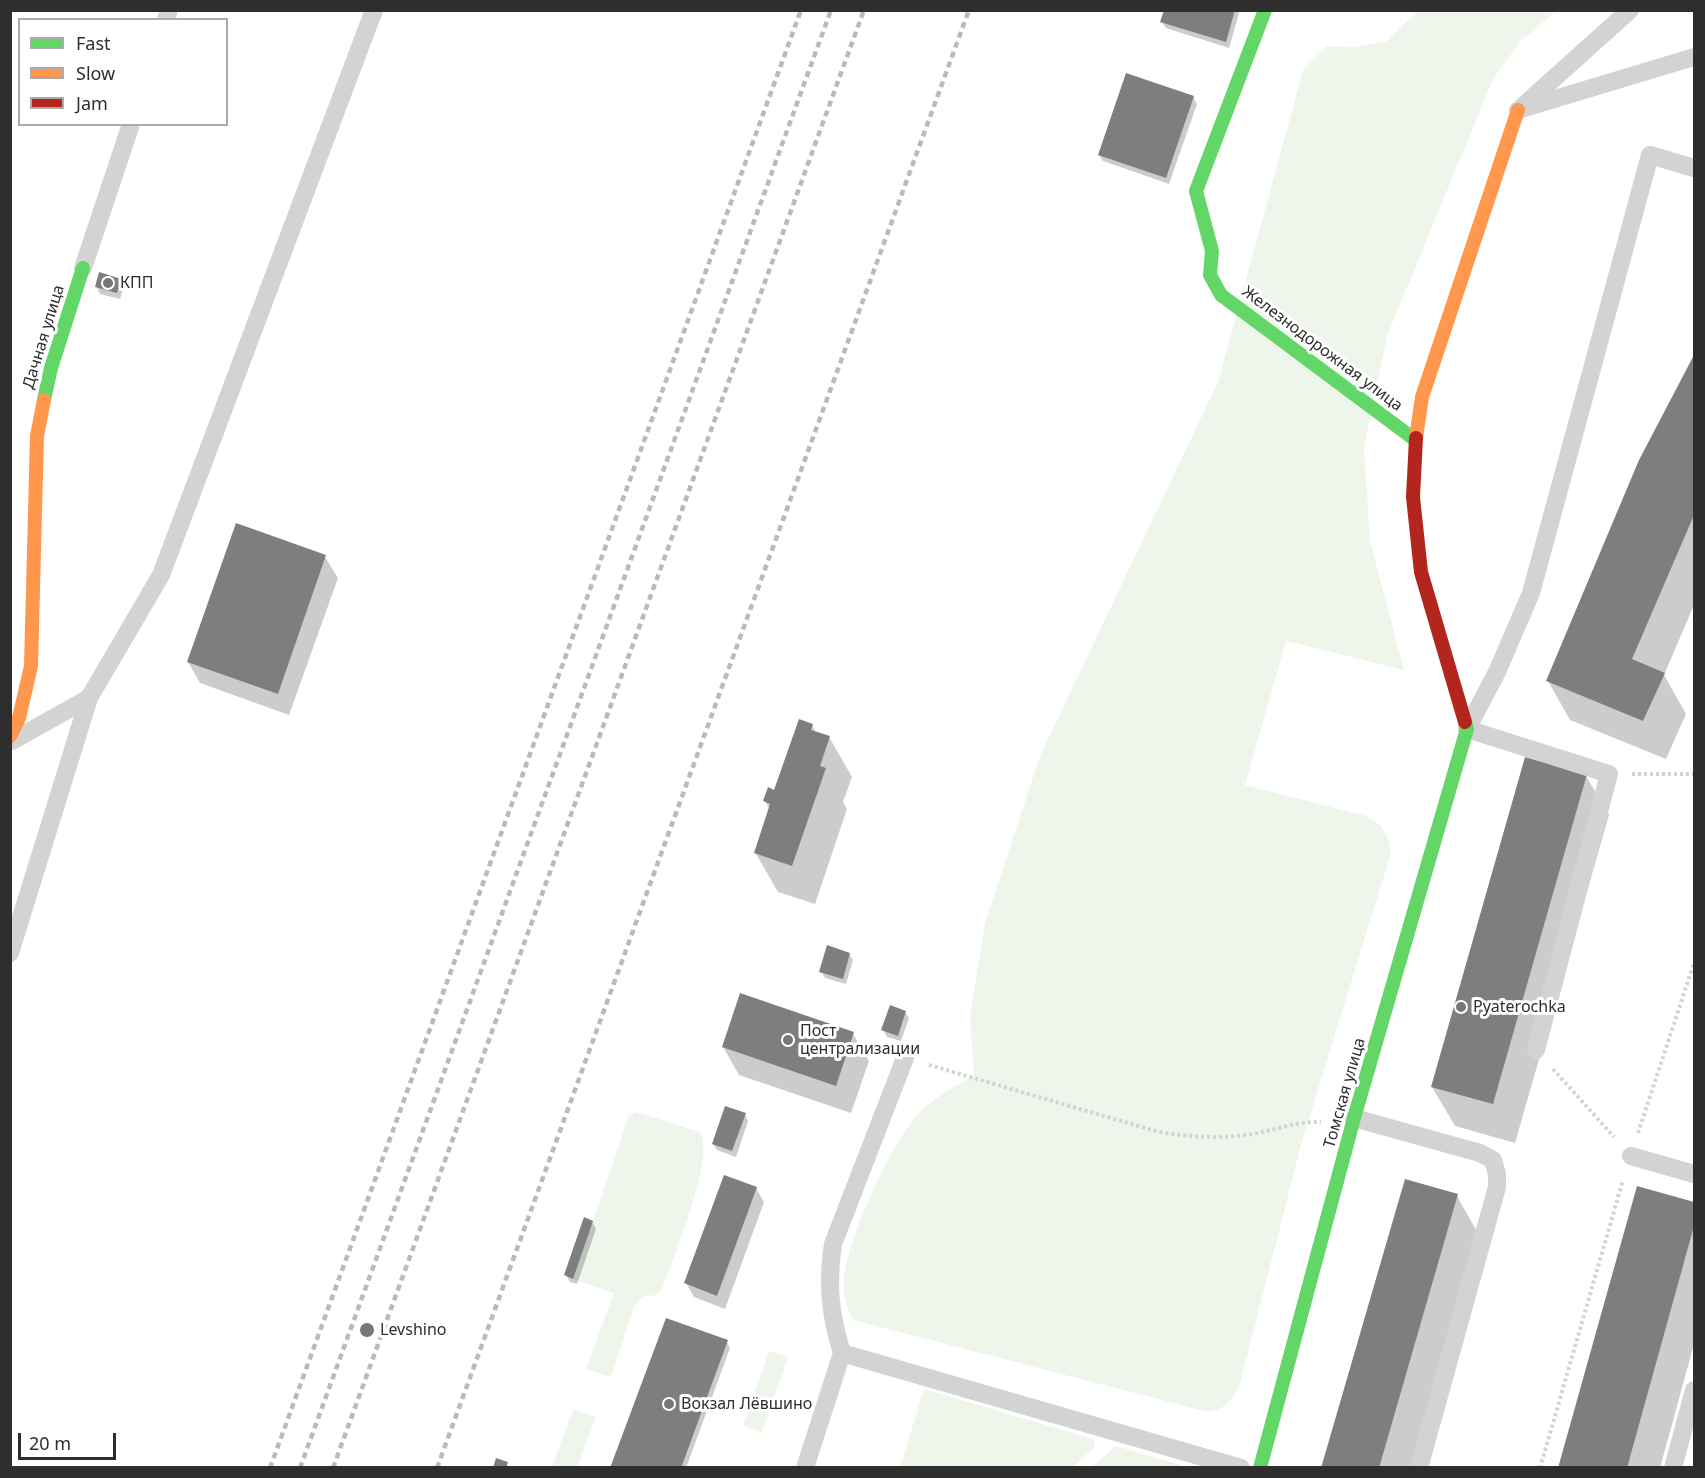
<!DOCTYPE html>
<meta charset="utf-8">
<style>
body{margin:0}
#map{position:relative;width:1705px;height:1478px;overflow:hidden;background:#fff;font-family:"Noto Sans",sans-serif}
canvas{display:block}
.frame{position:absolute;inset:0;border:12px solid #2e2e2e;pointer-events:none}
.legend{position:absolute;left:18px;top:18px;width:210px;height:108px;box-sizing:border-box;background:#fff;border:2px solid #ababab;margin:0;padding:8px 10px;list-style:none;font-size:18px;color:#2e2e2e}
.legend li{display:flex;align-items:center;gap:12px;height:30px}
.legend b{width:30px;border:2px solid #ababab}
.scale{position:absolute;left:18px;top:1433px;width:98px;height:27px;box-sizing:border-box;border:3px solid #2e2e2e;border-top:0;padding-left:8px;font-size:18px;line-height:21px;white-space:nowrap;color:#2e2e2e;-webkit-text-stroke:4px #fff;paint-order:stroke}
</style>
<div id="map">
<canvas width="1705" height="1478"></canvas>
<div class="frame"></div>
<ul class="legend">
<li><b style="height:8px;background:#63d668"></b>Fast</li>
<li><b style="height:8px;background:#ff974d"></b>Slow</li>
<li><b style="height:8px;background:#b3261e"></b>Jam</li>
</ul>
<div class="scale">20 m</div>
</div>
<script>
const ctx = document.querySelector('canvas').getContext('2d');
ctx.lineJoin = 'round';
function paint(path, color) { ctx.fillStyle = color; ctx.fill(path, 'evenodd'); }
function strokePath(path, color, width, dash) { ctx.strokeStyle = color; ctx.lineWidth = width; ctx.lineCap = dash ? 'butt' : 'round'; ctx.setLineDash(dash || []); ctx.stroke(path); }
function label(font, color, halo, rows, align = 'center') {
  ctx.font = font + ' "Noto Sans",sans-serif'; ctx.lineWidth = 6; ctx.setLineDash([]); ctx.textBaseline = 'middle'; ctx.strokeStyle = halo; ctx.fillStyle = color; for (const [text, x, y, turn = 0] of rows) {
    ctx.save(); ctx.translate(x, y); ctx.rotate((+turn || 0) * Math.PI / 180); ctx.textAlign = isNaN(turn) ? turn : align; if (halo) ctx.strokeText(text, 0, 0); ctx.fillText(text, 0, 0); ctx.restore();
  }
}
const green = new Path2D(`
 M1418,11h138l-36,31 -27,37 -106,257 -23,112 6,93 34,129 -118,-29 -41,144 121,31c18,9 22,17 25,37l-90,292 -61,239c-8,16 -14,25 -32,28l-355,-92c-7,-14 -10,-24 -9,-40 2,-39 49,-142 77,-169 15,-15 36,-25 53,-36l-4,-58 15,-94 55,-167 178,-374 85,-312 24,-24 29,1 31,-6z
 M636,1112l64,20c16,25 -28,128 -38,158l-7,6c-11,-3 -15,2 -21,11l-23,70 -25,-8 28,-76 -41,-14 56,-163z
 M769,1351l19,6 -26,75 -19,-6z
 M924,1389l169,50 2,4 -1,5 -21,19h-173z
 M573,1409l23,8 -19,50h-25z
 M1116,1446l71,21h-95z`);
const shadow = new Path2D(`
 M1165,10h75l-11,38 -63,-20 -4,-6z
 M1193,97l4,7 -28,80 -66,-23 -4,-6z
 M120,280l4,6 -4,13 -20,-5 -3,-7z
 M1694,358v247l-30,70 22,39 -20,45 -96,-39 -22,-39 93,-220z
 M325,557l13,21 -49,137 -89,-32 -12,-21z
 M812,725l4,8 13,4 23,40 -9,25 4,7 -32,95 -37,-12 -23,-40 15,-42 -5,-9 10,-9z
 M1586,776l23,39 -94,328 -60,-17 -23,-39z
 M849,954l4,6 -7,24 -21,-6 -4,-7z
 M905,1012l4,6 -8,23 -14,-4 -4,-7z
 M853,1034l16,27 -18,52 -112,-38 -16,-28z
 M745,1115l3,6 -12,36 -19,-7 -4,-6z
 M725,1177l31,11 8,14 -39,107 -31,-12 -8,-14z
 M1638,1188l56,16v140l-34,124h-100z
 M1457,1196l22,39 -67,233h-89z
 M592,1222l4,7 -19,55 -7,-2 -4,-7z
 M727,1342l3,6 -44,120h-74z`);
const building = new Path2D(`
 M1164,10h71l-9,32 -66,-20z
 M1126,73l68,23 -28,82 -68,-23z
 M99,272l22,7 -4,14 -22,-6z
 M1694,355v160l-62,144 33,14 -22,48 -97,-40 93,-221z
 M236,523l90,32 -48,139 -91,-32z
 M799,719l14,5 -2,6 19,6 -10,30 6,2 -34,98 -38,-13 16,-49 -7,-3 5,-14 6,3z
 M1525,757l62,17 -94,330 -62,-17z
 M827,945l23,8 -7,26 -24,-7z
 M740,993l114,39 -18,54 -114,-39z
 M890,1005l16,6 -8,25 -17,-6z
 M725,1106l21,7 -14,38 -20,-7z
 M724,1175l33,12 -40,109 -33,-13z
 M1405,1179l53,15 -79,274h-58z
 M1637,1186l57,16v24l-67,242h-69z
 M584,1217l9,4 -20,58 -9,-4z
 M666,1318l62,22 -47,128h-71z
 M496,1458l12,4 -2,6h-13z`);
const path = new Path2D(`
 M1632,774h62
 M929,1065l230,67c31,5 61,7 93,2 24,-4 45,-13 69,-12
 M1553,1069l61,68
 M1638,1133l56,-170
 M1540,1468l83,-288`);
const lane = new Path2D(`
 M166,20l3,-10
 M1522,107l108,-97
 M1518,110l176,-53
 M83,268l48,-144
 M12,741l77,-43 72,-123 213,-565
 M10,953l79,-255
 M1536,1050l73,-276 -142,-45 30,-57 34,-79 119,-438 44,13
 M1354,1118l126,35 13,7 4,14v13l-78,281
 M1631,1156l63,18
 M842,1353c-12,-38 -15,-70 -9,-109l72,-186
 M805,1468l37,-115 399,115
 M1673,1468l21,-78`);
const fast = new Path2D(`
 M1265,10l-69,181 16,60 -2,24 11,20 193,144
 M44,400l7,-32 32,-100
 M1260,1468l94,-350 113,-389 -2,-7`);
const slow = new Path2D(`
 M1416,438l6,-41 96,-287
 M10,736l9,-18 12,-52 6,-230 7,-36`);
const jam = new Path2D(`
 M1416,438l-3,59 8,75 44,150`);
const rail = new Path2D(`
 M270,1468l531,-1458
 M300,1468l531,-1458
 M333,1468l531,-1458
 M437,1468l532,-1458`);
const markers = [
 [108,283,6,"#777"],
 [1461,1007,6,"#777"],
 [788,1040,6,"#777"],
 [367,1330,8,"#777"],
 [669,1404,6,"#777"]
];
const poiNames = [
 ["КПП",120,283],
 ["Pyaterochka",1473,1007],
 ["Пост",800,1031],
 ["централизации",800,1049],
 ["Levshino",380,1330],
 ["Вокзал Лёвшино",681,1404]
];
const streetNames = [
 ["Дачная улица",44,337,-73],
 ["Железнодорожная улица",1322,349,37],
 ["Томская улица",1345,1093,-74]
];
paint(green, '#eef5eb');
paint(shadow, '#0003');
paint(building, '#7e7e7e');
strokePath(path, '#d3d3d3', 4, [3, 3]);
strokePath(lane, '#d3d3d3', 18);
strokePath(fast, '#63d668', 14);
strokePath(slow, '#ff974d', 14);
strokePath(jam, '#b3261e', 14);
strokePath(rail, '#bababa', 4.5, [6, 4.5]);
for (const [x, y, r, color] of markers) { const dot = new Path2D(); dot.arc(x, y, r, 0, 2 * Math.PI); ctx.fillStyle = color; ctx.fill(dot); strokePath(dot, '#fff', 2); }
label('16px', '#2e2e2e', '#fff', poiNames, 'left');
label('16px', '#2e2e2e', '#fff', streetNames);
</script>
